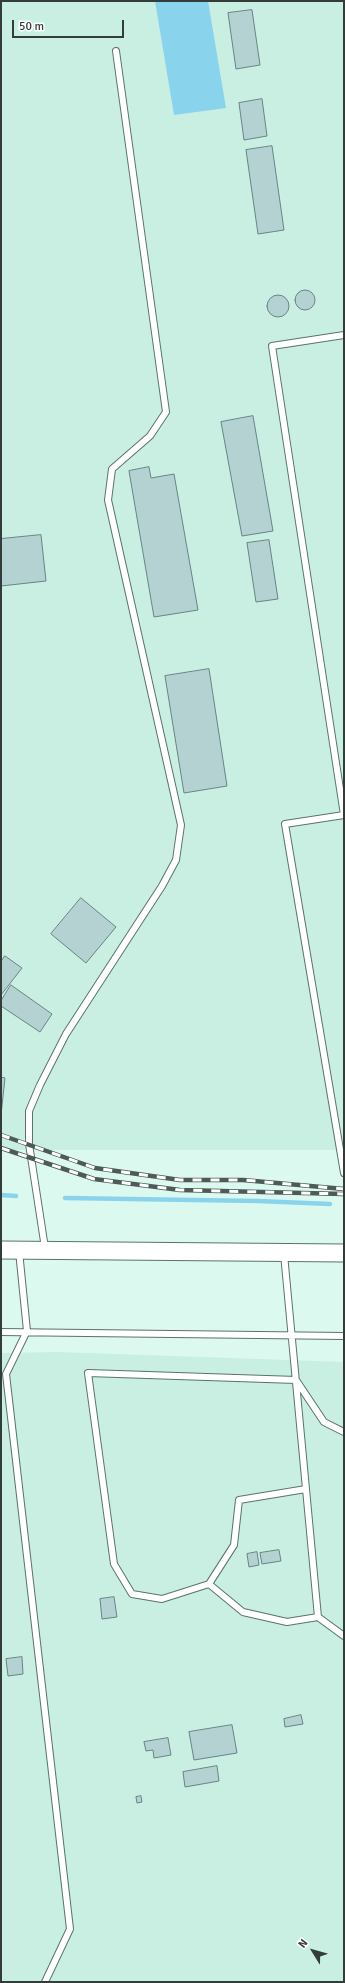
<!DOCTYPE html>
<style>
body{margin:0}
#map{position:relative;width:345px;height:1983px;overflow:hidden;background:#dcf9ef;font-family:Signika,sans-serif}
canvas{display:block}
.frame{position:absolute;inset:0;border:2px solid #323d39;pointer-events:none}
.north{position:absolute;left:293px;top:1931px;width:40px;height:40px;-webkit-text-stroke:3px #fff;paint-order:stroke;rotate:307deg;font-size:11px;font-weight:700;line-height:16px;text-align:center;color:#323d39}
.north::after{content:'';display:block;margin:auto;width:14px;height:18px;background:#323d39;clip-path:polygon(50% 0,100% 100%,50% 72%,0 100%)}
.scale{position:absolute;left:12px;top:20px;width:112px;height:18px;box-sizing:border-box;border:2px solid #323d39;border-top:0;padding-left:5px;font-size:12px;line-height:14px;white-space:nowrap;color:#323d39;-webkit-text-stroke:3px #fff;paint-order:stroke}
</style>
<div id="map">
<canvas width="345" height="1983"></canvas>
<div class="frame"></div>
<div class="north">N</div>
<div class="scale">50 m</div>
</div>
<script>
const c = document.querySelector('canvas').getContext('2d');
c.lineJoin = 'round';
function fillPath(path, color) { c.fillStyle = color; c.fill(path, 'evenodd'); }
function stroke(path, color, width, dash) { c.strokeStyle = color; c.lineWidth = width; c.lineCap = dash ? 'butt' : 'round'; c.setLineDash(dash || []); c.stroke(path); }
const built = new Path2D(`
 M1 1H344V1150H1Z
 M59 1352 344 1362V1982H1V1353Z`);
const water = new Path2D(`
 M155 1H208L226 108 174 115Z`);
const stream = new Path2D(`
 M1 1195 16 1196
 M65 1198 258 1201 330 1204`);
const building = new Path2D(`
 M252 10 260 65 236 69 228 13Z
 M262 99 267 136 244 140 239 103Z
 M272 146 284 230 258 234 246 150Z
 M295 300a10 10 0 1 1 20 0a10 10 0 1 1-20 0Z
 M267 306a11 11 0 1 1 22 0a11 11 0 1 1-22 0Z
 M253 416 273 531 242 536 221 422Z
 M149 467 151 478 174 474 198 610 154 617 129 471Z
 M41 535 46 581 1 586V539Z
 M269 540 278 599 256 602 247 543Z
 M209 669 227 786 184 793 165 676Z
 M81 898 116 927 86 963 51 934Z
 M5 956 22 968 1 995V962Z
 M11 985 52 1014 40 1032 1 1006V1001Z
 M1 1077 5 1078 1 1115Z
 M279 1550 281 1561 262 1564 260 1553Z
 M257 1552 259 1565 249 1567 247 1554Z
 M114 1597 117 1617 102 1619 100 1599Z
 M22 1657 23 1674 8 1676 6 1659Z
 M301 1715 303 1724 285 1727 284 1719Z
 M232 1725 237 1753 194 1760 189 1732Z
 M168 1738 171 1755 154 1758 153 1750 146 1751 144 1742Z
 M217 1766 219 1781 185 1787 183 1772Z
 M141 1796 142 1802 137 1803 136 1797Z`);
const lane = new Path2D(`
 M344 815 272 346 344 335
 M344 815 285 824 344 1173
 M45 1248 29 1144V1111L40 1085 66 1034 162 886 176 860 181 825 108 500 112 469 150 436 166 412 116 51
 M19 1251 27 1331 6 1374 70 1929 45 1982
 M284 1254 318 1617 344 1636
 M1 1332 344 1336
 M306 1489 239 1500 234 1545 209 1584 162 1599 132 1594 114 1564 88 1373 296 1380 324 1422 344 1432
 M209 1584 243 1612 287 1622 318 1617`);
const secondary = new Path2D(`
 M1 1250 344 1253`);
const rail = new Path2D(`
 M1 1135 95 1168 180 1180H243L344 1189
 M1 1148 94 1179 180 1190 344 1194`);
fillPath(built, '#c9efe2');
fillPath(water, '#89d4ec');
stroke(stream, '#89d4ec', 4.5);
fillPath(building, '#b4d2d2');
stroke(building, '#688585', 1);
stroke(lane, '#5a736b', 8);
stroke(secondary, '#5a736b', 19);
stroke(lane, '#fff', 6);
stroke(secondary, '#fff', 17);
stroke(rail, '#4d5b56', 4.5);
stroke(rail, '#fff', 3, [9]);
</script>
